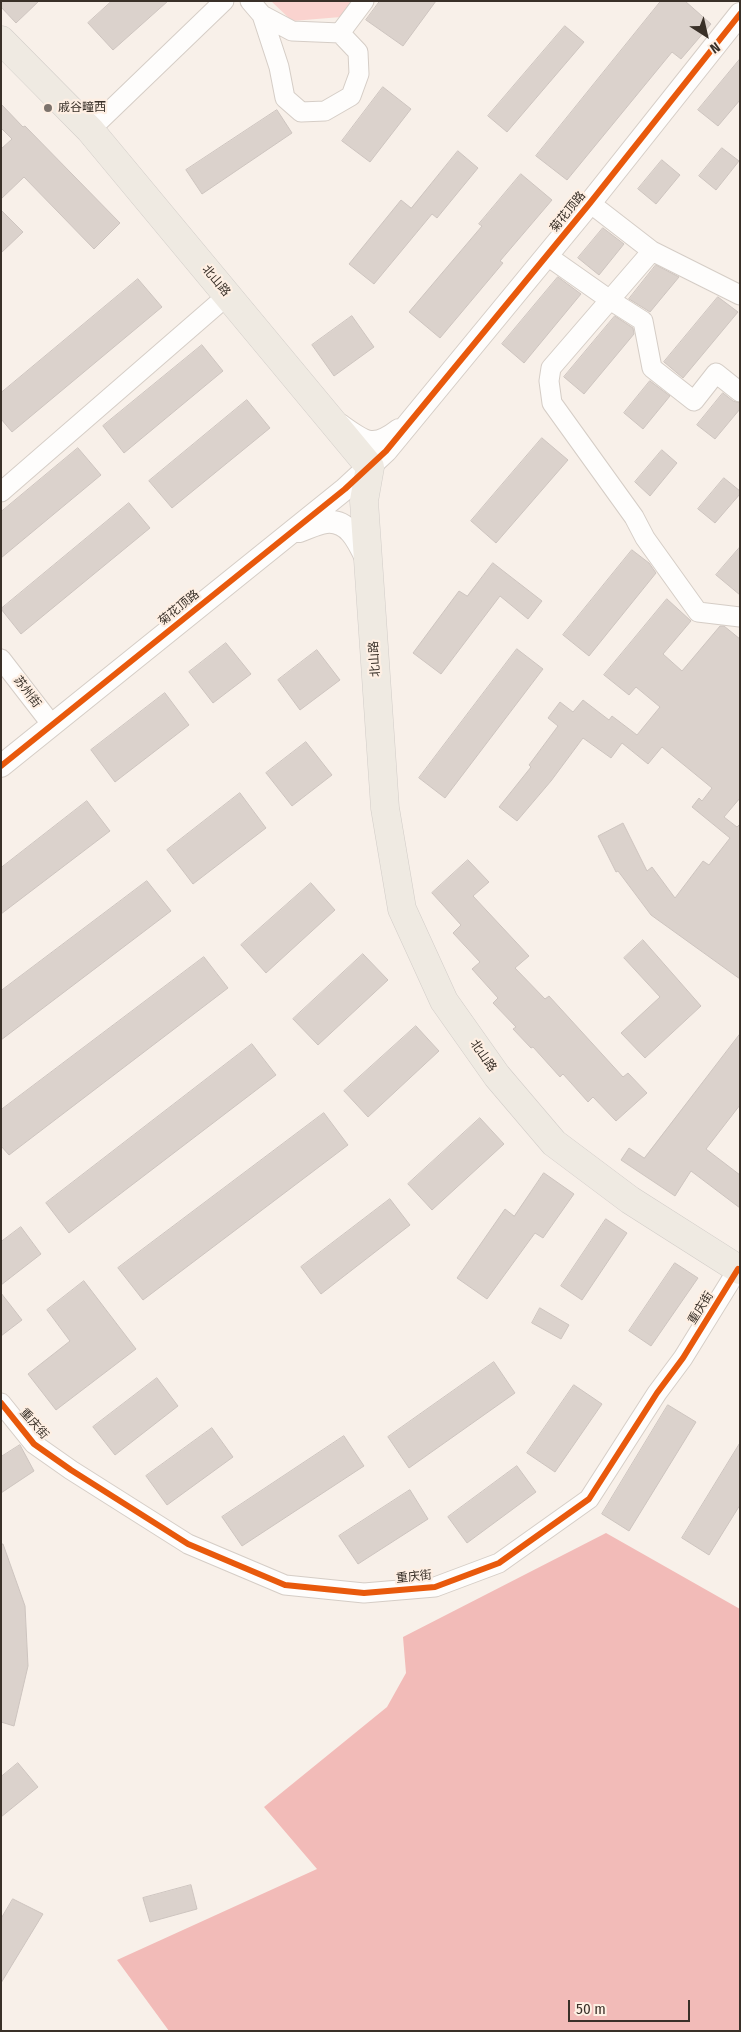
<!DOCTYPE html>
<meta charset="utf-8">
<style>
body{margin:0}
#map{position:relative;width:741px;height:2032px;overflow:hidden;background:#f8f0e9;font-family:"Fira Sans Condensed",sans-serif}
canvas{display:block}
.frame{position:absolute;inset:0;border:2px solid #393028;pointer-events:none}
.north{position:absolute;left:681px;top:10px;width:50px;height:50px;-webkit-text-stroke:4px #feefe3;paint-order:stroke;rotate:145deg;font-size:14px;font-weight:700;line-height:20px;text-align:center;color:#393028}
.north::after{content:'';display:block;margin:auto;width:18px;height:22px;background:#393028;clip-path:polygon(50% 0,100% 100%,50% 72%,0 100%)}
.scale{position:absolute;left:568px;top:2000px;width:122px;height:22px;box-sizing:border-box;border:2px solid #393028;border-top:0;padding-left:6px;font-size:15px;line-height:18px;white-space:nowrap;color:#393028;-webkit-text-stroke:4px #feefe3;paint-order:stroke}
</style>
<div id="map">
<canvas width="741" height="2032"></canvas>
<div class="frame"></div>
<div class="north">N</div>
<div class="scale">50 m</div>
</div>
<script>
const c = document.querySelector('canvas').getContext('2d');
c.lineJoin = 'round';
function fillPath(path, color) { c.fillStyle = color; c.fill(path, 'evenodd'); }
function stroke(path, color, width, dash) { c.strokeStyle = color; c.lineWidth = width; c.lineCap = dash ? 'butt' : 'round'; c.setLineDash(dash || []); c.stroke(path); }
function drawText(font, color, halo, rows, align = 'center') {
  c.font = font + ' "Fira Sans Condensed","Noto Sans SC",sans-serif'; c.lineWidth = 4.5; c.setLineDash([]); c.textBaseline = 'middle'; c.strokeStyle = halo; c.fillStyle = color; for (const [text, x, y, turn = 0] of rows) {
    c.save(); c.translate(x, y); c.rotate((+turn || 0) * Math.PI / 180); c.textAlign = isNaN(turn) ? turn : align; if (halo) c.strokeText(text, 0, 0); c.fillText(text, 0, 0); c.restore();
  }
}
const green = new Path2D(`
 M271 1H352L341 17 292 21Z`);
const forest = new Path2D(`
 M606 1533 740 1609V2031H169L117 1960 317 1869 264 1807 387 1707 406 1673 403 1637Z`);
const building = new Path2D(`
 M1 1H39L16 23 1 7Z
 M112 1H168L113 50 88 23Z
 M380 1H436L403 46 366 20Z
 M661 1H685L711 24 681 59 672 52 567 180 536 156Z
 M565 26 584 42 507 132 488 116Z
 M740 59V100L718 126 698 110Z
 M383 87 411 109 370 162 342 141Z
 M1 104 23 127 25 126 120 223 94 249 24 177 1 199V149L12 139 1 128Z
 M277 110 292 133 202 194 186 170Z
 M722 148 739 161 716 190 699 176Z
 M458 151 478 168 437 218 432 214 374 284 349 264 401 200 411 208Z
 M662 160 680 175 656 204 638 189Z
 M521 174 552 200 500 261 503 263 440 338 409 312 482 226 479 224Z
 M1 210 23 232 1 253Z
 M603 228 624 244 599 275 578 258Z
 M656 265 679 277 650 312 629 299Z
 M558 277 581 294 524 363 502 344Z
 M138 279 162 307 12 432 1 419V393Z
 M718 297 738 312 683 378 664 362Z
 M352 316 374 347 334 376 312 345Z
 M615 316 633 328 634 334 584 394 564 377Z
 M202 345 223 371 124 453 103 426Z
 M650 381 670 396 643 429 624 413Z
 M723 393 733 401 740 403V409L715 439 697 425Z
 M247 400 270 428 172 508 149 481Z
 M542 438 568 460 496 543 471 521Z
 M78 448 101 475 1 558V512Z
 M662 450 677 463 650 496 635 482Z
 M724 478 740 491V494L715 523 698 509Z
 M129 503 150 528 21 634 1 609Z
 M740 547V595L716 575Z
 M632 550 649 563 656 573 589 656 563 635Z
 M493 563 542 601 528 619 500 596 441 674 413 653 459 591 467 596Z
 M667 599 691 621 663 654 682 671 720 626H724L740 639V798L724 817 737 827 740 824V979L651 915 618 871 616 872 598 836 623 823 647 871 652 867 675 898 703 861 709 865 730 838 692 807 699 798 702 801 712 788 662 747 648 764 622 743 611 758 583 738 551 781 517 821 499 807 531 767 529 765 558 726 548 718 560 702 573 712 583 700 609 720 612 716 637 735 660 707 636 687 629 695 604 675Z
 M226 643 251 674 213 703 189 672Z
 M517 649 543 669 445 798 419 778Z
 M317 650 340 680 300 710 278 680Z
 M165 693 189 725 115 782 91 750Z
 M306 742 332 775 292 806 266 773Z
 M240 793 266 828 193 884 167 850Z
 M87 801 110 831 1 914V868Z
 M468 860 489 882 473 896 529 956 515 968 545 999 549 996 623 1077 628 1073 647 1093 616 1121 593 1097 588 1102 563 1074 560 1077 533 1047 531 1048 513 1029 516 1027 493 1003 498 998 472 969 480 962 453 933 461 925 432 893Z
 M147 881 171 911 1 1040V991Z
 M311 883 335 910 266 973 241 945Z
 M643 940 701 1006 645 1058 621 1033 660 997 624 958Z
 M363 954 388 980 318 1045 293 1019Z
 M204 957 228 988 9 1155 1 1146V1110Z
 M416 1026 439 1051 368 1117 344 1091Z
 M740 1034V1105L706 1149 740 1175V1208L691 1171 675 1196 621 1160 629 1148 644 1158Z
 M252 1044 276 1075 69 1233 46 1203Z
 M324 1113 348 1145 143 1300 118 1268Z
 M480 1118 504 1144 432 1210 408 1184Z
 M544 1173 574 1194 543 1238 535 1233 487 1299 457 1278 505 1209 514 1216Z
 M390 1199 410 1225 321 1294 301 1267Z
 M606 1219 627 1233 582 1300 561 1286Z
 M21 1227 41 1254 1 1285V1242Z
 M675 1263 698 1278 651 1346 629 1331Z
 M84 1281 136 1349 56 1410 28 1374 70 1341 47 1310Z
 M1 1293 22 1320 1 1336Z
 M540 1308 569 1325 561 1339 532 1323Z
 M494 1362 515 1393 409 1468 388 1437Z
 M157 1378 178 1406 115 1455 93 1427Z
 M574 1385 602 1404 555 1472 527 1453Z
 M668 1405 696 1422 629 1531 602 1514Z
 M212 1428 233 1457 167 1505 146 1476Z
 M344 1436 364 1466 242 1546 222 1517Z
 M740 1443V1505L709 1555 682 1538Z
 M20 1445 34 1471 1 1493V1457Z
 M517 1466 536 1492 467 1543 448 1517Z
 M410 1490 428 1519 358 1564 339 1536Z
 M1 1544H3L25 1606 28 1666 14 1726 1 1722Z
 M18 1763 38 1787 1 1817V1777Z
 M191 1885 197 1909 150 1922 143 1898Z
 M13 1899 43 1914 1 1983V1919Z`);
const minor = new Path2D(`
 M250 1 262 15 279 67 285 98 301 112 325 111 351 96 359 74 358 52 340 33 364 1
 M262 15 292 31 340 33
 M90 130 224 1
 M590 203 652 251 740 295
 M652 251 551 368 549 381 552 403 634 517 645 538 698 612 740 617
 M546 255 610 300 643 321 652 368 694 401 716 373 740 392
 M1 492 228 295
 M1 659 52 725
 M1 1403 34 1444 71 1470 188 1544 285 1585 364 1593 435 1587 499 1563 589 1499 657 1393 683 1358 738 1269`);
const tertiary = new Path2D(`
 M340 425C365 443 373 450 399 430
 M299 531C308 528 317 523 326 522 349 519 359 543 367 560
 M1 766 345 489 386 451 590 203 740 14`);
const primary = new Path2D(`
 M1 40 90 130 370 467 364 501 385 808 402 909 444 1001 497 1076 554 1143 630 1200 740 1270`);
const cycleway = new Path2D(`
 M1 766 345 489 386 451 590 203 740 14
 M1 1403 34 1444 71 1470 188 1544 285 1585 364 1593 435 1587 499 1563 589 1499 657 1393 683 1358 738 1269`);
const markers = [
 [48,108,5,"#7c736c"]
];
const poiNames = [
 ["戚谷疃西",58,108]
];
const streetNames = [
 ["菊花顶路",568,212,-51],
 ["北山路",216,281,50],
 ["菊花顶路",179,608,-39],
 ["北山路",375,659,-94],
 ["苏州街",27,692,53],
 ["北山路",483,1056,55],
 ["重庆街",701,1308,-58],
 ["重庆街",34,1424,48],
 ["重庆街",414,1577,-6]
];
fillPath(green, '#fad3cf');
fillPath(forest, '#f2bbb8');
fillPath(building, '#dbd2cc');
stroke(building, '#cdc4bf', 1);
stroke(minor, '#d5cdc6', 21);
stroke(tertiary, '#d5cdc6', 24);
stroke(primary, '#d1ccc8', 29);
stroke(minor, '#fefdfc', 19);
stroke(tertiary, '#fefdfc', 22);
stroke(primary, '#efeae2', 28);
stroke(cycleway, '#e8590c', 6);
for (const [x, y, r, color] of markers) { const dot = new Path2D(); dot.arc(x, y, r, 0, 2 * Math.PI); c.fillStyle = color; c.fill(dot); stroke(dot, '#feefe3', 2); }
drawText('12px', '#393028', '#feefe3', poiNames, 'left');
drawText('12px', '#393028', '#feefe3', streetNames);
</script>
